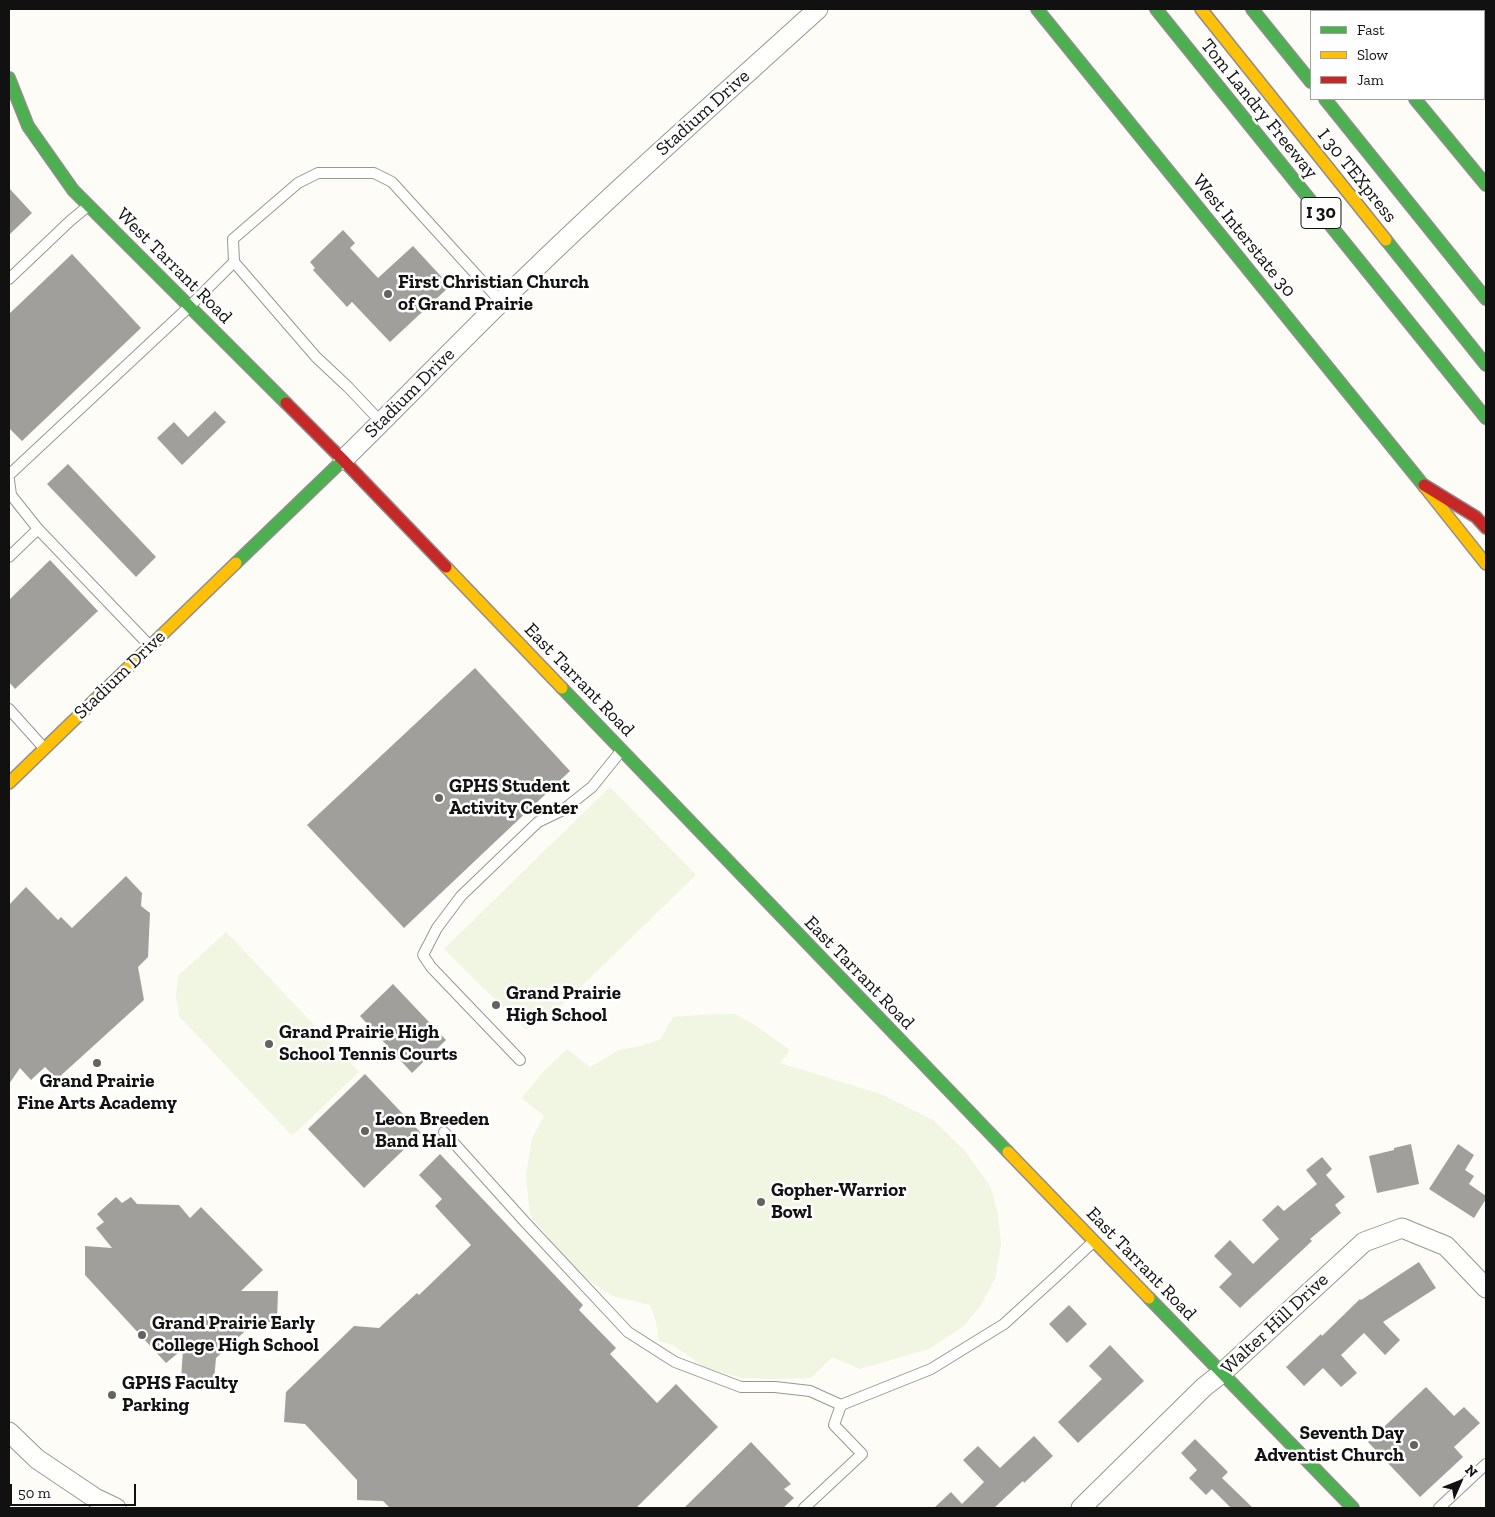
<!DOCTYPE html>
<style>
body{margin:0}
#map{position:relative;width:1495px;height:1517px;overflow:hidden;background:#fdfcf7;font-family:"Zilla Slab",serif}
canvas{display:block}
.frame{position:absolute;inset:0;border:10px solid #111;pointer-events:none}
.legend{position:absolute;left:1310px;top:10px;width:175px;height:90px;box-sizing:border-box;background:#fff;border:1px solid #a0a0a0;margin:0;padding:6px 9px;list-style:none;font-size:15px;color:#111}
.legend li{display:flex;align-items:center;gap:10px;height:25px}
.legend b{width:25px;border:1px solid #a0a0a0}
.north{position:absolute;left:1435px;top:1457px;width:50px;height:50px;-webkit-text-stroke:4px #fff;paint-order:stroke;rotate:46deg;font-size:14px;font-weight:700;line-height:20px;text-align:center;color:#111}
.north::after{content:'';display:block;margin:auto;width:18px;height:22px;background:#111;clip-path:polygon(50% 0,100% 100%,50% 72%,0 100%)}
.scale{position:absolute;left:10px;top:1484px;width:126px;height:22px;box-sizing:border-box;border:2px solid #111;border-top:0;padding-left:6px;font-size:15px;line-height:18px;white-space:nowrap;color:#111;-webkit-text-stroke:4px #fff;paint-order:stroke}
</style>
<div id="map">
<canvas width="1495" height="1517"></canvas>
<div class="frame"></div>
<ul class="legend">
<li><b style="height:6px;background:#4caf50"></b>Fast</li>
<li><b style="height:6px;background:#ffc107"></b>Slow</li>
<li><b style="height:6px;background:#c62828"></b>Jam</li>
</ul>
<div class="north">N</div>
<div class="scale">50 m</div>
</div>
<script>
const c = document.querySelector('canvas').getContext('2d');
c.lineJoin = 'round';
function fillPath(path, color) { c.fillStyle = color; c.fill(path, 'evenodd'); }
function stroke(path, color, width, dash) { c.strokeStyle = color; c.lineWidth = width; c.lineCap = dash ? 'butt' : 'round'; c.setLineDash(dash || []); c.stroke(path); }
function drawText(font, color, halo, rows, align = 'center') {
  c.font = font + ' "Zilla Slab",serif'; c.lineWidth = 5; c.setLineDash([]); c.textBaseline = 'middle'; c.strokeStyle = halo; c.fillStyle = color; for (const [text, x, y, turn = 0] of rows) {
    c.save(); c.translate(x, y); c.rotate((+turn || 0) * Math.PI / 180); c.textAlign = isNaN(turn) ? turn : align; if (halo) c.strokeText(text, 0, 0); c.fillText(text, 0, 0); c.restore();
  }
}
const pitch = new Path2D(`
 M610 787 696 875 559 1008 526 1030 444 949Z
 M226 932 359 1072 292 1136 179 1016 176 997 178 976Z
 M714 1014H735L756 1026 790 1050 780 1063 881 1094 933 1120 966 1152 991 1188 998 1215 1001 1244 995 1279 980 1306 964 1326 929 1349 860 1369 832 1357 811 1378 776 1379 741 1378 705 1368 673 1345 659 1341 656 1322 650 1305 613 1296 586 1279 566 1259 530 1215 526 1176 532 1138 544 1116 522 1098 542 1073 567 1049 590 1067 619 1050 641 1046 661 1039 673 1017Z`);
const building = new Path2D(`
 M9 188 32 213 9 235Z
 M343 230 355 243 350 248 378 278 413 246 450 286 390 342 352 302 347 307 313 270 315 268 310 262Z
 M72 254 141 328 22 441 9 428V314Z
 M215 411 226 422 182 465 157 438 174 422 188 437Z
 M68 464 156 557 136 577 47 484Z
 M50 560 98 611 15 689 9 682V600Z
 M475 668 570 771 404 928 307 825Z
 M126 876 142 893 141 906 150 913 148 957 138 967 144 1000 57 1079 45 1067 31 1080 20 1068 9 1084V905L26 887 58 920 61 917 72 928Z
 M393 984 446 1040 412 1073 360 1016Z
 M365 1074 421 1133 364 1188 308 1129Z
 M1411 1144 1419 1184 1377 1193 1369 1156 1394 1150V1148Z
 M1458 1144 1474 1155 1465 1170 1474 1176 1469 1184 1486 1196V1199L1474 1218 1429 1189Z
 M440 1154 583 1305 579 1310 616 1348 610 1354 657 1403 676 1384 718 1427 636 1508H390L383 1501 357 1500V1480L305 1424 284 1422 286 1392 354 1326 379 1328 417 1293 419 1295 471 1245 435 1206 442 1199 419 1175Z
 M1322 1157 1332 1169 1326 1175 1345 1197 1335 1205 1341 1213 1310 1239 1312 1241 1240 1308 1219 1287 1232 1274 1214 1256 1230 1240 1253 1264 1279 1239 1262 1220 1278 1205 1284 1211 1317 1184 1306 1170Z
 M116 1197 122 1203 131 1197 137 1204 179 1205 190 1218 201 1207 263 1270 241 1291H278L277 1322H255L216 1358 214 1381 181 1380 183 1349 166 1363 85 1275V1246L112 1248 96 1228 104 1222 97 1214Z
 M1419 1262 1436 1288 1383 1322 1400 1340 1385 1355 1364 1333 1341 1355 1357 1373 1341 1387 1323 1368 1304 1386 1286 1367 1321 1334 1322 1336 1360 1299 1361 1300Z
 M1069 1305 1087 1324 1067 1343 1049 1324Z
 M1110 1345 1144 1381 1078 1443 1058 1422 1102 1379 1089 1366Z
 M1426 1387 1454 1416 1464 1407 1480 1423 1454 1447 1463 1457 1420 1497 1368 1442Z
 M1034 1436 1053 1456 1024 1483 1023 1481 994 1508H934L951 1492 962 1504 984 1482 963 1460 978 1446 1000 1468Z
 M1195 1439 1228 1472 1222 1478 1253 1508H1231L1212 1489 1206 1495 1189 1478 1197 1470 1181 1453Z
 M751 1442 791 1484 784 1489 794 1498 783 1508H684Z`);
const lane = new Path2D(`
 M1474 9 1477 11
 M1484 19 1486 22
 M9 279 70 221 88 206
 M382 423 348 387 316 357 234 262 233 239 298 183 318 173H374L392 182 501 302
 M9 475 190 306 234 262
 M9 480 11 495 38 529 149 645
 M9 557 38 529
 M9 709 44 748
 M520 1060 431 967 423 955 437 928 461 896 538 822 563 810 592 787 621 751
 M444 1132 525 1222 628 1332 675 1362 741 1387H775L810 1391 841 1405 931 1369 1004 1324 1061 1272 1093 1242
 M804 1508 862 1454 834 1425 841 1405
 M1439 1508 1486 1464`);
const street = new Path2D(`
 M343 460C396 408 448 354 501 302 603 201 711 106 818 9
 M9 1432 37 1459 95 1498 116 1508
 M1081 1508 1204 1387 1222 1373 1364 1242 1402 1228 1446 1246 1486 1288`);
const fast = new Path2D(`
 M1037 9 1424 486
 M1156 9 1486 418
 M1252 9 1311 82
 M1340 9 1342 11
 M9 78 28 126 73 190 286 403
 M1325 99 1486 299
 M1415 99 1486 185
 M1386 240 1486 365
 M236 563 343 460
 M562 688 1008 1152
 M1149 1298 1353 1508`);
const slow = new Path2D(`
 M1201 9 1386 240
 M1424 486 1486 564
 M446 567 562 688
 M9 783 236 563
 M1008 1152 1149 1298`);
const jam = new Path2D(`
 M286 403 343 460 446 567
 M1424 485 1476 517 1486 528`);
const markers = [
 [388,294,5,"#646362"],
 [439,798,5,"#646362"],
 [496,1005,5,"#646362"],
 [269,1044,5,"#646362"],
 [97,1063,5,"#646362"],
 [365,1131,5,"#646362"],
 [761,1202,5,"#646362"],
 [142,1335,5,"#646362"],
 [112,1395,5,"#646362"],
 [1414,1445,5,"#646362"]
];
const shields = [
 [1321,213,40]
];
const shieldNames = [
 ["I 30",1321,213]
];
const streetNames = [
 ["Tom Landry Freeway",1259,109,51],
 ["Stadium Drive",703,113,-42],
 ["I 30 TEXpress",1357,176,51],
 ["West Interstate 30",1244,236,51],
 ["West Tarrant Road",174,266,45],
 ["Stadium Drive",410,393,-45],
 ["Stadium Drive",120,675,-44],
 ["East Tarrant Road",579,680,46],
 ["East Tarrant Road",859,973,46],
 ["East Tarrant Road",1141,1264,46],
 ["Walter Hill Drive",1275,1324,-43]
];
const poiNames = [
 ["First Christian Church",398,283],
 ["of Grand Prairie",398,305],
 ["GPHS Student",449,787],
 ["Activity Center",449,809],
 ["Grand Prairie",506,994],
 ["High School",506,1016],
 ["Grand Prairie High",279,1033],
 ["School Tennis Courts",279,1055],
 ["Grand Prairie",97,1082,"center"],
 ["Fine Arts Academy",97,1104,"center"],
 ["Leon Breeden",375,1120],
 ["Band Hall",375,1142],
 ["Gopher-Warrior",771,1191],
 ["Bowl",771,1213],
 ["Grand Prairie Early",152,1324],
 ["College High School",152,1346],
 ["GPHS Faculty",122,1384],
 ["Parking",122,1406],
 ["Seventh Day",1404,1434,"right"],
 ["Adventist Church",1404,1456,"right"]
];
fillPath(pitch, '#f0f6e1');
fillPath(building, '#a19f9c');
stroke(lane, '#979795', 12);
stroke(street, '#979795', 21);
stroke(fast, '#8e8d8b', 14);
stroke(slow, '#8e8d8b', 14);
stroke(jam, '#8e8d8b', 14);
stroke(lane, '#fffffe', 10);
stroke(street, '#fffffe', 19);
stroke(fast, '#4caf50', 11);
stroke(slow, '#ffc107', 11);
stroke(jam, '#c62828', 11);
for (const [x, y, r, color] of markers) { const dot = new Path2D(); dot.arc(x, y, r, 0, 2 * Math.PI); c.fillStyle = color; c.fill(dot); stroke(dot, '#fff', 2); }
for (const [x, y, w] of shields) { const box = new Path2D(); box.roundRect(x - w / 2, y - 15.5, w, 31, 4); c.fillStyle = '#fff'; c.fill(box); stroke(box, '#111', 1); }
drawText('bold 18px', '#111', null, shieldNames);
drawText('19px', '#111', '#fff', streetNames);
drawText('bold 19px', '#111', '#fff', poiNames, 'left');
</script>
